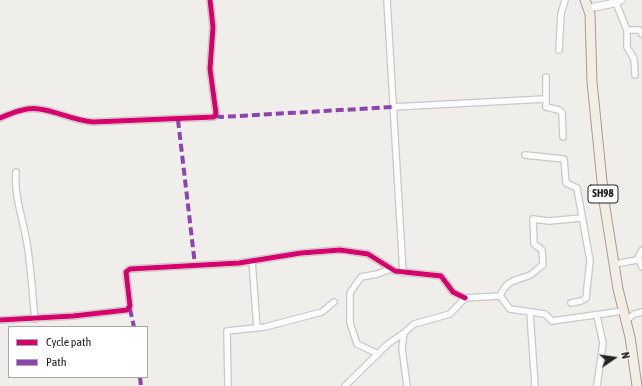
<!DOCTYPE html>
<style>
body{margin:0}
#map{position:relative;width:642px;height:386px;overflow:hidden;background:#f0eeeb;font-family:"Asap Condensed",sans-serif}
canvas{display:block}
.legend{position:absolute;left:8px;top:326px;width:140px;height:52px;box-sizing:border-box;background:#fff;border:1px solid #a7a7a7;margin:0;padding:5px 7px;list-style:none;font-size:12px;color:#222}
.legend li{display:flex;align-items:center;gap:8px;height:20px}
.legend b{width:20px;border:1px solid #a7a7a7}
.north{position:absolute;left:594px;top:338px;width:40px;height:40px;-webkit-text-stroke:3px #fff;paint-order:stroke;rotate:77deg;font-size:11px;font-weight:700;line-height:16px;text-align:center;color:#222}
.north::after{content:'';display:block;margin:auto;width:14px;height:18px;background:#222;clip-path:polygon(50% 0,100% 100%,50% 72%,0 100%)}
</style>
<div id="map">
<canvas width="642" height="386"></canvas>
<ul class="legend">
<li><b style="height:5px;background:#d6006c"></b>Cycle path</li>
<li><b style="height:5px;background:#8e44ad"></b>Path</li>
</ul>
<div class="north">N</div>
</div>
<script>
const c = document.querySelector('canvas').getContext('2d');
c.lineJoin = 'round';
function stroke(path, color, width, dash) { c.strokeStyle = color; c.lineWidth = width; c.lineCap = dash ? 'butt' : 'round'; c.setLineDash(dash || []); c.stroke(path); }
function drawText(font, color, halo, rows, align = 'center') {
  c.font = font + ' "Asap Condensed",sans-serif'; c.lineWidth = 3; c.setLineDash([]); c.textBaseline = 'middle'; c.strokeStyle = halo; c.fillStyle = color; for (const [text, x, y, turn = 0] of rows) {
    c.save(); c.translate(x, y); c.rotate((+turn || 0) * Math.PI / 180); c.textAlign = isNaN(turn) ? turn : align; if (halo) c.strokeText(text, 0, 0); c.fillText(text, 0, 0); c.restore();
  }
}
const minor = new Path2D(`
 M387 0 403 273
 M616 3 627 30V47L634 59 635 75
 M627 30H639L642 34
 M559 50 561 14 565 0
 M546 77V107L559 110 562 113 563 137
 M393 107 545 99
 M0 118C12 113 26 107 39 109 57 111 74 121 93 122L214 117 216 113 210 69 213 27 210 0
 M525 155 564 159 566 183 577 188 590 261 586 298 581 301 571 303
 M16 172C14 195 22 216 26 238 31 264 32 292 35 319
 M638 258 642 267
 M252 261 257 328
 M615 264 637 260 642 250
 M500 296C507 279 516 281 530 275 535 273 537 268 543 265L542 250 534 244 533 219 549 221 581 218
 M530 313 535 386
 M597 316 603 343 597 386
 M0 320 73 316 127 310 130 306 126 272 130 269 239 263 301 253 340 250 368 254 395 271 441 276 453 292 465 298
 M626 321 634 314 642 312
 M378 354 357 344 350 323V293L361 277 377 274 391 269
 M228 386 227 331 265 327 322 312 334 302
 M345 386 389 343 404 333
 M407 386 402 348 404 333 414 324 450 314 465 298 500 296 510 309 545 314 552 321 623 311`);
const tertiary = new Path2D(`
 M589 8 610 4 621 0`);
const primary = new Path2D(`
 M585 0 590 14 592 82 604 201 618 289 630 337 637 386`);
const quiet = new Path2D(`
 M216 116 221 117 393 107
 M178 120 195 265
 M130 309 134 327
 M140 377 141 386`);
const cycleway = new Path2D(`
 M0 118C12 113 26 107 39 109 57 111 74 121 93 122L214 117 216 113 210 69 213 27 210 0
 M0 320 73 316 127 310 130 306 126 272 130 269 239 263 301 253 340 250 368 254 395 271 441 276 453 292 465 298`);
const shields = [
 [603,194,30]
];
const shieldNames = [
 ["SH98",603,194]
];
stroke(minor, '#c9c8c7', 8);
stroke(tertiary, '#c9c8c7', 9);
stroke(primary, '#a79c86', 11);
stroke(minor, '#fdfcfc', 5.5);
stroke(tertiary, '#fdfcfc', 7);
stroke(primary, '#f3ede7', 9);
stroke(quiet, '#8e44ad', 4, [8, 4]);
stroke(cycleway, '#d6006c', 5);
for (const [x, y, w] of shields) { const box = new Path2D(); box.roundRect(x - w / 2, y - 9, w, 18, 3); c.fillStyle = '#fff'; c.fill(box); stroke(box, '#222', 1); }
drawText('bold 11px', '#222', null, shieldNames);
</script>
